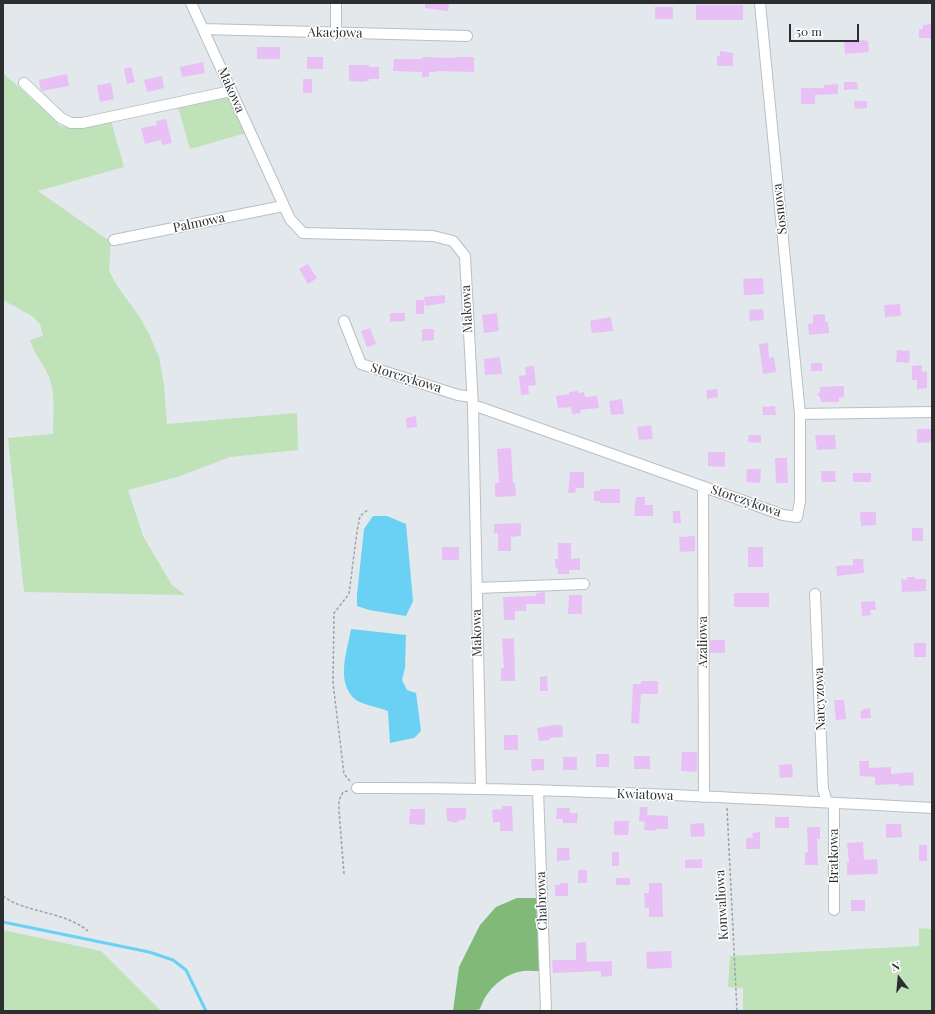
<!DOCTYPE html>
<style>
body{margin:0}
#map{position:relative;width:935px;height:1014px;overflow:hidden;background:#e2e8ec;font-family:"Playfair Display",serif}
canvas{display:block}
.frame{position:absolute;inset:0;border:4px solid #2c2e30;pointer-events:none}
.north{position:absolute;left:879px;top:958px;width:40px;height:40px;-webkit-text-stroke:3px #fff;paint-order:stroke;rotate:344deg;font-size:11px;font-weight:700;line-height:16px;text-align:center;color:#2c2e30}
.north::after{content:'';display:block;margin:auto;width:14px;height:18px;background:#2c2e30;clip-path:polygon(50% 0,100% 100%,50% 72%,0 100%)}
.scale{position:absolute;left:789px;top:24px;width:70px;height:18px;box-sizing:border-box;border:2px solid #2c2e30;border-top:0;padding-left:5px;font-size:12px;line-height:14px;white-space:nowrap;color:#2c2e30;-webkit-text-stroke:3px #fff;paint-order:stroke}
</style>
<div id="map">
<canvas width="935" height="1014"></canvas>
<div class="frame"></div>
<div class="north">N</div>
<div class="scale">50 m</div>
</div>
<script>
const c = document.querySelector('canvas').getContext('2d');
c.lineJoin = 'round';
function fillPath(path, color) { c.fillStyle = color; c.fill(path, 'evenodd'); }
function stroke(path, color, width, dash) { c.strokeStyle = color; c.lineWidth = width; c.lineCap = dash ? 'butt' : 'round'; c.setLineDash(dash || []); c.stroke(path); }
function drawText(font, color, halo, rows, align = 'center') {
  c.font = font + ' "Playfair Display",serif'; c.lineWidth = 3; c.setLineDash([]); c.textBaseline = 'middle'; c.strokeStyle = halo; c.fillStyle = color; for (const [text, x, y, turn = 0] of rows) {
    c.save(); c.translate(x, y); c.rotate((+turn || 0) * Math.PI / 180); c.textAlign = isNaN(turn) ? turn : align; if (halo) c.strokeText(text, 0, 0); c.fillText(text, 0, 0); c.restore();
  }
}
const green = new Path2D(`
 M3 73 52 117 60 126 75 129 111 121 124 167 38 191 111 242 109 271 118 287 139 316 150 336 159 357 164 385 167 424 297 413 298 450 230 457 177 477 128 490 143 536 172 585 185 595 24 592 8 438 53 434C53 415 56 395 49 377 44 364 34 354 30 340L43 336 40 324 32 316 3 300Z
 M229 96 246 133 190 149 178 107Z
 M919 928 932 929V1011H743V988L728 987 730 956 919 946Z
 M3 930 101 951 161 1011H3Z`);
const forest = new Path2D(`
 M517 898H537L540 971C533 971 525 970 518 972 500 977 486 991 480 1009L473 1011H453L459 967 480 925 496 907Z`);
const water = new Path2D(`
 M373 516H387L406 524 413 601 406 616 369 610 357 606V595L364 529Z
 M351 629 406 635 405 668 402 680 407 690 416 693 421 731 414 738 390 743 388 711C381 708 361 704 356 700 335 683 347 652 351 629Z`);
const stream = new Path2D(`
 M3 922 149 952 173 960 186 970 206 1011`);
const building = new Path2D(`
 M425 3H449L448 11 425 8Z
 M696 5H743V20H696Z
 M655 7H673V19H655Z
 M932 24V38H919V29H923V25Z
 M863 40 868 41 869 52 845 54 844 41Z
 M257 47H280V59H257Z
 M720 51 733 53V66H717V56H720Z
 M307 57H323V69H307Z
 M422 57 455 58V57H474V72L437 71V72H429V77H422V72L393 71 394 59H422Z
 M203 62 205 73 182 77 180 67Z
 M349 65H369V67H379V79H369V81H363V82L349 81Z
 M131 67 135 82 127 84 124 69Z
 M67 74 69 86 42 91 41 90 39 80Z
 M162 76 164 88 147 92 144 80Z
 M303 79H312V93H303Z
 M844 82H857L858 89 844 90Z
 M111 83 114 99 100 102 97 85Z
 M838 84V94L815 95V104H801V88H824V85Z
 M854 101H867V108L855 109Z
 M166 119 172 143 162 145 161 140 145 144 141 128 157 125 156 121Z
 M308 264 317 278 308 284 299 269Z
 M763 278 764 294 744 295 743 279Z
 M445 295V303L425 306 424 297Z
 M416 300H424V314H416Z
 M900 304 901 316 885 317 884 305Z
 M763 309 764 320 750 321 749 310Z
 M390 313H405V321L390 322Z
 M497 313 499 331 484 333 482 315Z
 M825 314V322H828L829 333 809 335 808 324 813 323V315Z
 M611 317 613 331 592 333 590 321Z
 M370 328 376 344 367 347 361 331Z
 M422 329H434V340L422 341Z
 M768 343 769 358 774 357 776 372 763 374 759 344Z
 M897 350 910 351 909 363 896 362Z
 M500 357 502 374 485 375 484 359Z
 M811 363H822V371H811Z
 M922 365V372L927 371V388L917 389V380H912V366Z
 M534 366 536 385 528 386 529 394 521 395 519 376 526 375 525 367Z
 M844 386V397L839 398V402H821L820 397 817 394 820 392V387Z
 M717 389 718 397 707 399 706 390Z
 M578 391V393L584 392 585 397 597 396 599 408 580 410 581 413 572 414 571 407 558 408 556 396 569 394V392Z
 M622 399 624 414 611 415 609 401Z
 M775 406 776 415H763L762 407Z
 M416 416 417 427 407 428 406 418Z
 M651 425 653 439 639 440 637 427Z
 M917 429H932V442L917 443Z
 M749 435H761V443L748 442Z
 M815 435H835L836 449 817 450Z
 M511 448 513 483H515L516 496 496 497 495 496V483H499L497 449Z
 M708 452H725V467L708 466Z
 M775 458H787L788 483H776Z
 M747 469H761L760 483 746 482Z
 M821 471H835L836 482H822Z
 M570 472H584V488H576L575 493H568Z
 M853 473H871V482H853Z
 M600 489H620V503H600V501H594V491H600Z
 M636 497H645V505H653V516H634Z
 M673 511H680L681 523H673Z
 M860 512H876V525L861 526Z
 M521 523V536L511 537V551H498V533H494V524Z
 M912 528H923V541H912Z
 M695 536V551L680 552 679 537Z
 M558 543H571V559L580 558V570H569V574H558V568L556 569 555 559H558Z
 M442 547H459V560H442Z
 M748 547H763V567H748Z
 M853 559H863L864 573 837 576 836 566 853 565Z
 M907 577H915V579H926V591L902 592 901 579 907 580Z
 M545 592V604H526V611H515V620H504L503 597 536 596V593Z
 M734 593H769V607H734Z
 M569 595H582V614H568Z
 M875 601 876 610H870L871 615 862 616 861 602Z
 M514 638 515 681H501V668H504L502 639Z
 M710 640H725V653H710Z
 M914 643H926V657H914Z
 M547 676 548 691H540V677Z
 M641 681H658V694H641L639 724 631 723 633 684H641Z
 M834 700H844L846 719 836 720Z
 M870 708 871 718 861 719 860 711H863V709Z
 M555 725H562L563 737 549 738 550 740 539 741 537 728Z
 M504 735H518V750H504Z
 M682 752H697V772L681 771Z
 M596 754H609V767H596Z
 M634 756H650V769H634Z
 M563 757H577V770H563Z
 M531 759H544V770L532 771Z
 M859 761H869V768L891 767V774L913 772 914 785 899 786V784L875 785V777L860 776Z
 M792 764 793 777 780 778 779 765Z
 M502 806H512L513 831H500V822H493L492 810 502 809Z
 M640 807H648L647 815 668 816V829H656V831L644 830 645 822 639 821Z
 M446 808H466V819L458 821 456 823 447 821Z
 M557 808H570V813H578L577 823H563V819H556Z
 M410 809H425V825L409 824Z
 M775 817H789V828H775Z
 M614 821H629L628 835H614Z
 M704 823 705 836 691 837 690 824Z
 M886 824H901L902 837 886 838Z
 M807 827H820V839H817L818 865H805V853L808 852Z
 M760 832V849H746V838H753L752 833Z
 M863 842 864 860 877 859 878 874 847 875V862H849L847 843Z
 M919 845H927V861H919Z
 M557 848H569L570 860 557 861Z
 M612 852H619V866H612Z
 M702 859V868H685V860Z
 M578 870H587V883H578Z
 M616 878H630V885H616Z
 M560 883H568V896H555V885H560Z
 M649 883H662L663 917H649V908H645L644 893H649Z
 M851 900H865V911H851Z
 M586 942 587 962 612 961V976L601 977V971L553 973 552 960H576V943Z
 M671 951 672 968 647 969 646 952Z`);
const path = new Path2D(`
 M350 781 344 774 333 683 334 613 349 594 357 531 360 516 369 509
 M727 808 737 1011
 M344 874 339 811V800L343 792 348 791
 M3 896C7 899 12 902 17 904 40 913 69 915 88 931`);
const minor = new Path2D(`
 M191 3 290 219 303 233 433 236 453 241 465 256 473 407 481 789
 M203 29 467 36
 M336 33V3
 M24 83 61 118 71 123H82L231 91
 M114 240 283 206
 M344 321 361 364 458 395 472 397
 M473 407H479L783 515 797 517 800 501V414L760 3
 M800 414 932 412
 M703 487 704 797
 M477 588 584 584
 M815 594 823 789 827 802
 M357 788C549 787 741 798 932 808
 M538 790 546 1011
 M834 803V910`);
const streetNames = [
 ["Akacjowa",335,33,1],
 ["Makowa",231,90,66],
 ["Sosnowa",780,209,-96],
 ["Palmowa",199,223,-12],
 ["Makowa",467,309,-93],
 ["Storczykowa",406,378,17],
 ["Storczykowa",746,501,19],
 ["Makowa",477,633,-91],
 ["Azaliowa",703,642,-90],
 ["Narcyzowa",820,699,-92],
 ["Kwiatowa",645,795,2],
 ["Bratkowa",834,856,-90],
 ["Chabrowa",542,901,-92],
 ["Konwaliowa",722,905,-93]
];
fillPath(green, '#bfe2b9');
fillPath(forest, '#81b979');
fillPath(water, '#6ad1f5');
stroke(stream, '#6ad1f5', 3);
fillPath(building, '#e9c0f6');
stroke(minor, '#b9bfc3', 12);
stroke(path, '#9ea3a6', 1.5, [3, 2]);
stroke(minor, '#fff', 10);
drawText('13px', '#2c2e30', '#fff', streetNames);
</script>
